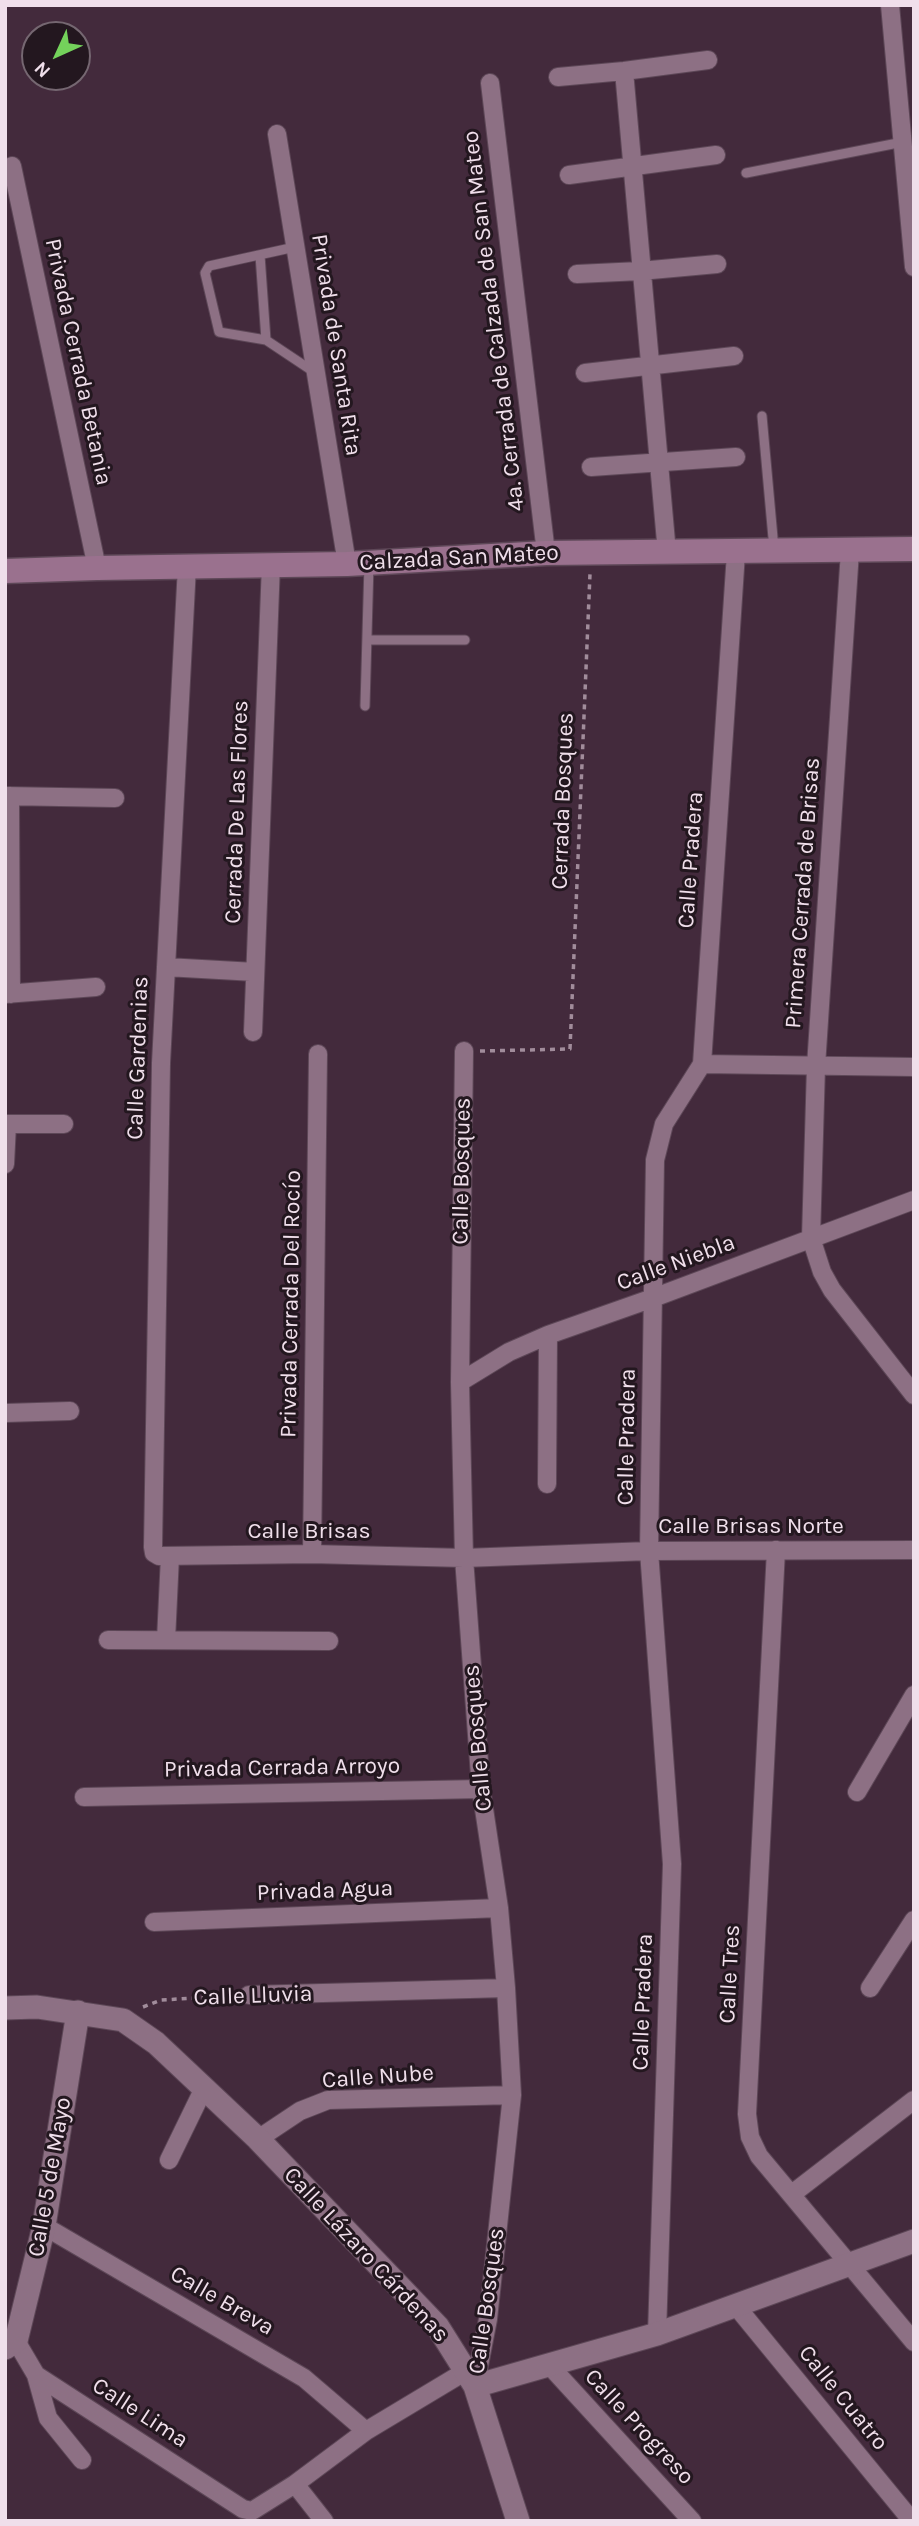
<!DOCTYPE html>
<meta charset="utf-8">
<style>
body{margin:0}
#map{position:relative;width:919px;height:2526px;overflow:hidden;background:#432a3c;font-family:Karla,sans-serif}
canvas{display:block}
.frame{position:absolute;inset:0;border:7px solid #f0dfeb;pointer-events:none}
.north{position:absolute;left:21px;top:21px;width:70px;height:70px;box-sizing:border-box;background:#23171f;border:2px solid #756771;border-radius:50%;rotate:225deg;font-size:19px;font-weight:700;line-height:28px;text-align:center;color:#f0dfeb}
.north::after{content:'';display:block;margin:auto;width:24px;height:32px;background:#74d25b;clip-path:polygon(50% 0,100% 100%,50% 72%,0 100%)}
</style>
<div id="map">
<canvas width="919" height="2526"></canvas>
<div class="frame"></div>
<div class="north">N</div>
</div>
<script>
const c = document.querySelector('canvas').getContext('2d');
c.lineJoin = 'round';
function stroke(path, color, width, dash) { c.strokeStyle = color; c.lineWidth = width; c.lineCap = dash ? 'butt' : 'round'; c.setLineDash(dash || []); c.stroke(path); }
function drawText(font, color, halo, rows, align = 'center') {
  c.font = font + ' Karla,sans-serif'; c.lineWidth = 6; c.setLineDash([]); c.textBaseline = 'middle'; c.strokeStyle = halo; c.fillStyle = color; for (const [text, x, y, turn = 0] of rows) {
    c.save(); c.translate(x, y); c.rotate((+turn || 0) * Math.PI / 180); c.textAlign = isNaN(turn) ? turn : align; if (halo) c.strokeText(text, 0, 0); c.fillText(text, 0, 0); c.restore();
  }
}
const path = new Path2D(`
 M480 1051 570 1049 590 574
 M143 2007 161 2000 231 1996`);
const service = new Path2D(`
 M746 173 903 142
 M295 247 209 266 205 273 219 332 266 340 314 372
 M260 255 266 340
 M762 416 774 549
 M367 640H465
 M365 706 369 564`);
const minor = new Path2D(`
 M890 5 914 267
 M624 71 667 553
 M558 77 624 71 708 60
 M490 83 546 553
 M277 134 347 564
 M12 166 97 568
 M569 175 716 155
 M577 274 640 271 717 264
 M585 373 734 356
 M591 467 736 457
 M850 551 816 1066 811 1238 822 1272 832 1290 914 1395
 M187 566 161 1063 153 1547 154 1553 159 1556 312 1554 464 1558 649 1551 914 1550
 M5 796 115 798
 M10 796 11 994
 M166 967 255 972
 M5 994 96 987
 M253 1032 271 564
 M464 1051 460 1382 464 1558 481 1789 499 1908 506 1988 512 2095 488 2319 475 2386
 M702 1064 914 1067
 M5 1124H64
 M5 1164 7 1124
 M460 1382 509 1352 548 1335 653 1298 914 1200
 M5 1413 70 1411
 M547 1484 548 1335
 M776 1550 747 2114 750 2137 759 2156 914 2342
 M312 1554 318 1054
 M108 1640 329 1641
 M166 1640 170 1556
 M857 1792 914 1695
 M84 1797 481 1789
 M154 1922 499 1908
 M870 1988 914 1920
 M249 1995 506 1988
 M258 2139 300 2111 328 2100 512 2095
 M169 2160 204 2088
 M792 2194 914 2100
 M44 2226 304 2378 366 2431
 M736 2306 912 2521
 M657 2334 672 1864 649 1551 655 1160 664 1124 702 1064 736 553
 M16 2341 36 2375 243 2509 252 2511 295 2484 366 2431 466 2371
 M550 2366 692 2521
 M36 2375 48 2418 82 2460
 M295 2484 324 2521`);
const tertiary = new Path2D(`
 M5 2008 37 2007 123 2020 156 2043 258 2139 438 2327 475 2386 518 2521
 M5 2348 16 2341 44 2226 78 2012
 M475 2386 657 2334 914 2241`);
const secondary = new Path2D(`
 M5 571 97 568 347 564 546 553 914 549`);
const streetNames = [
 ["4a. Cerrada de Calzada de San Mateo",494,321,-97],
 ["Privada de Santa Rita",336,345,81],
 ["Privada Cerrada Betania",78,362,78],
 ["Calzada San Mateo",459,558,-3],
 ["Cerrada Bosques",563,801,-88],
 ["Cerrada De Las Flores",237,812,-88],
 ["Calle Pradera",691,860,-86],
 ["Primera Cerrada de Brisas",803,893,-86],
 ["Calle Gardenias",138,1058,-88],
 ["Calle Bosques",462,1171,-89],
 ["Calle Niebla",676,1263,-20],
 ["Privada Cerrada Del Rocío",291,1304,-89],
 ["Calle Pradera",627,1437,-89],
 ["Calle Brisas Norte",751,1526],
 ["Calle Brisas",309,1531],
 ["Calle Bosques",478,1738,-95],
 ["Privada Cerrada Arroyo",282,1768,-1],
 ["Privada Agua",325,1891,-2],
 ["Calle Tres",730,1974,-87],
 ["Calle Lluvia",253,1996,-2],
 ["Calle Pradera",643,2002,-88],
 ["Calle Nube",378,2077,-4],
 ["Calle 5 de Mayo",50,2177,-80],
 ["Calle Lázaro Cárdenas",366,2255,47],
 ["Calle Breva",222,2301,30],
 ["Calle Bosques",487,2301,-82],
 ["Calle Cuatro",843,2398,51],
 ["Calle Lima",140,2413,33],
 ["Calle Progreso",639,2427,47]
];
stroke(service, '#5d4757', 11);
stroke(minor, '#5d4757', 20);
stroke(tertiary, '#5d4757', 25);
stroke(secondary, '#5d4757', 27);
stroke(path, '#a18c9b', 3.5, [5, 5]);
stroke(service, '#8d7084', 9);
stroke(minor, '#8d7084', 18);
stroke(tertiary, '#8d7084', 23);
stroke(secondary, '#9a718e', 24);
drawText('23px', '#f0dfeb', '#23171f', streetNames);
</script>
